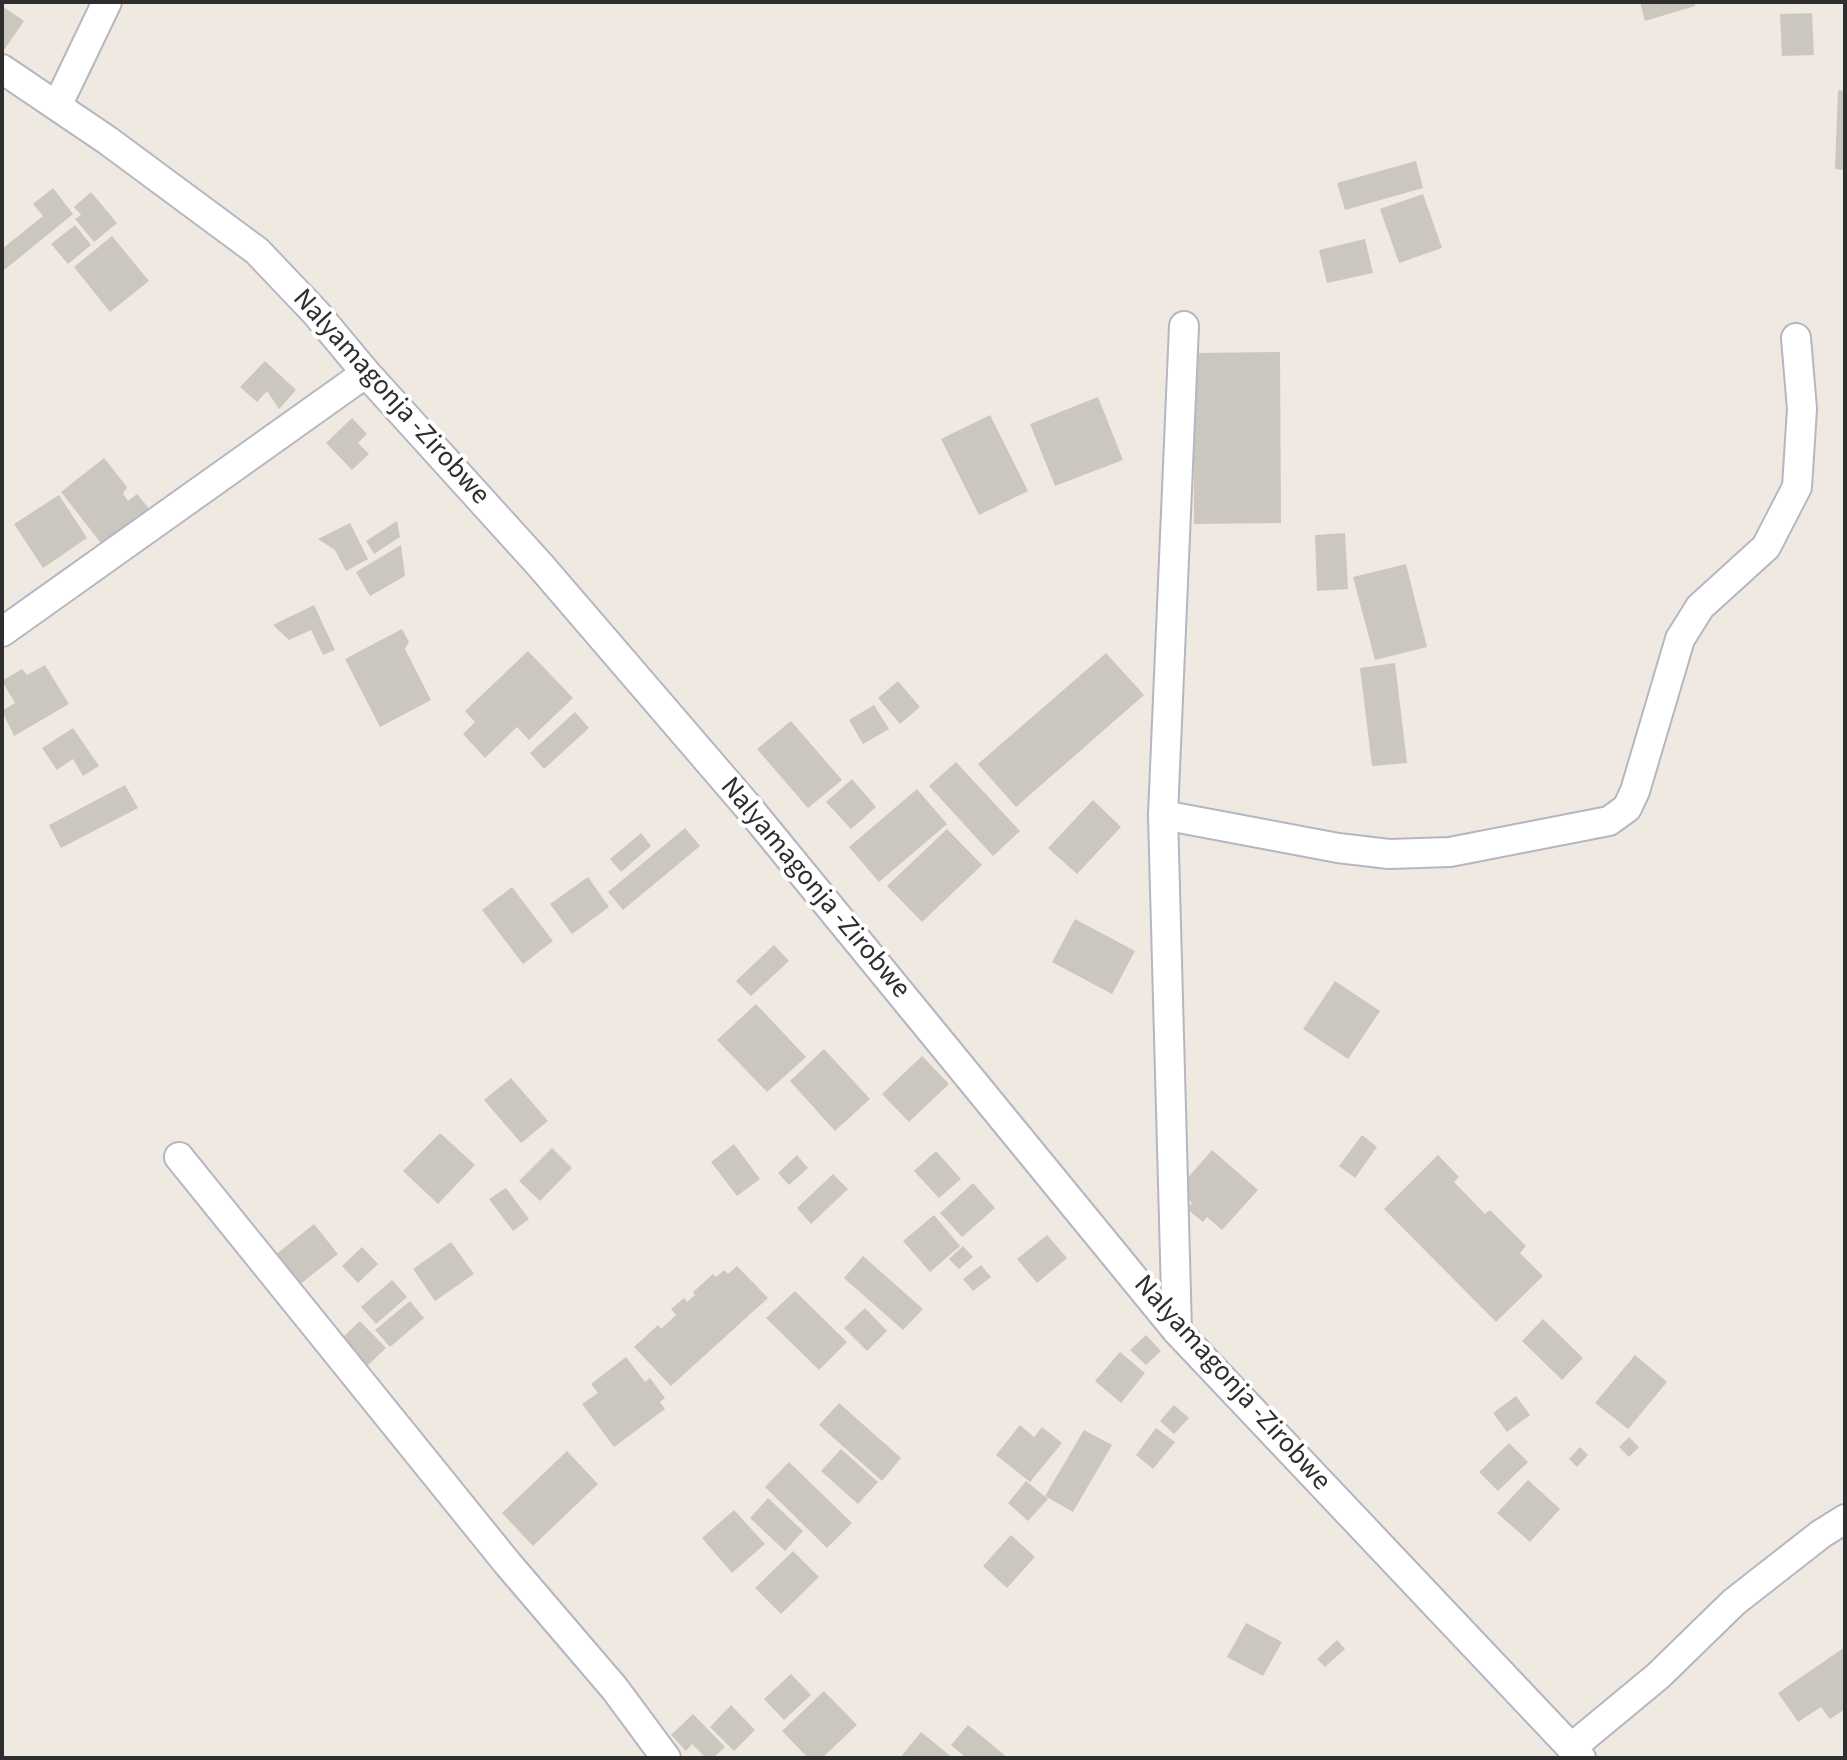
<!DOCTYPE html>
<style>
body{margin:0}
#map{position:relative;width:1847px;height:1760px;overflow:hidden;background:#efe9e1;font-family:"Source Sans 3",sans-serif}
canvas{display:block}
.frame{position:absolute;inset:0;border:4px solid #2e2e2e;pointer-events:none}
</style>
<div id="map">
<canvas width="1847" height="1760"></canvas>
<div class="frame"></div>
</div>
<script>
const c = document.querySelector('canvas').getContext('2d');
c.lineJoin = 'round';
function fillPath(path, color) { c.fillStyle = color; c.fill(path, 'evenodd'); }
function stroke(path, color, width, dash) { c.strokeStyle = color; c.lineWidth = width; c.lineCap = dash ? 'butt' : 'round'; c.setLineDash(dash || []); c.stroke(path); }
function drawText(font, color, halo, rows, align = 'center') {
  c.font = font + ' "Source Sans 3",sans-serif'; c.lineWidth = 8; c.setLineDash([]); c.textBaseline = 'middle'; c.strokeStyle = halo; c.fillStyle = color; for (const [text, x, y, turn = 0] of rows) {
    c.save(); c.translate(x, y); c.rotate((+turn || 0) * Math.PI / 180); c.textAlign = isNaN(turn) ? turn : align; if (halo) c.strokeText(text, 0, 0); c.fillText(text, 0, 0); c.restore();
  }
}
const building = new Path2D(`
 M1640 2H1694L1695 6 1645 21Z
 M2 6 24 21 2 53Z
 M1812 13 1814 55 1782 56 1780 14Z
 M1838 90 1845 91V170L1835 169Z
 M1416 161 1423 188 1345 210 1337 183Z
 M53 188 73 214 3 271 2 249 43 216 33 204Z
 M91 192 117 223 94 242 75 219 81 215 74 207Z
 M1423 194 1442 248 1399 263 1380 209Z
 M75 225 91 245 68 264 51 244Z
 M112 236 149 281 110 312 74 267Z
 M1365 239 1373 273 1327 283 1319 250Z
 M1280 352 1281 523 1194 524 1193 353Z
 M265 361 296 390 279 409 267 391 257 402 240 387Z
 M1098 397 1123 460 1055 486 1030 424Z
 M990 415 1028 491 979 515 941 439Z
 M352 418 367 434 358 443 369 454 352 470 326 443Z
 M104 458 127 487 123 494 128 501 137 494 151 511 104 547 61 492Z
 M59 495 87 538 43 568 14 524Z
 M397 521 400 537 374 554 366 541Z
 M350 523 368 559 346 571 335 550 318 539Z
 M1345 533 1348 589 1317 591 1315 535Z
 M401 545 405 576 370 596 356 572Z
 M1406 564 1427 647 1375 660 1353 577Z
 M314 605 335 650 323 655 311 630 289 640 273 625Z
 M402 629 409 642 405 649 431 700 380 727 345 659Z
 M528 651 573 698 529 740 517 727 485 758 463 734 475 722 465 711Z
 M1106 653 1144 695 1016 807 978 764Z
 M1395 663 1407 763 1372 766 1360 668Z
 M45 665 69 704 14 736 2 711 15 703 2 681 22 669 27 675Z
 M898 681 920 707 900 724 878 698Z
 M874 705 889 729 863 744 849 720Z
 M575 712 589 728 544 769 530 753Z
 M791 721 842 780 808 808 757 749Z
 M73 728 99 766 83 776 73 759 57 770 42 748Z
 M956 762 1020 831 993 856 929 786Z
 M852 779 876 807 851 829 826 802Z
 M125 785 138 808 61 848 49 825Z
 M917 789 947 824 879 882 849 847Z
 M1093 800 1121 827 1077 874 1048 848Z
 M685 828 700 846 623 910 608 892Z
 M947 829 982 865 922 922 887 886Z
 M641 833 651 846 621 872 610 859Z
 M588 877 609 907 572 934 550 904Z
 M512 887 553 941 523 964 482 910Z
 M1075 919 1135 951 1112 994 1052 962Z
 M774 945 789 961 751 996 736 981Z
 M1335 981 1380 1011 1348 1059 1303 1029Z
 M756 1004 806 1057 767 1092 717 1040Z
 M824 1049 870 1099 835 1131 790 1081Z
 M922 1056 949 1084 909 1122 882 1094Z
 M511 1078 548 1121 521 1143 484 1100Z
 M440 1133 475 1165 438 1204 403 1171Z
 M1362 1135 1377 1147 1355 1178 1339 1166Z
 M734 1144 760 1179 737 1196 711 1162Z
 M552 1148 572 1168 540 1201 519 1181Z
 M1212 1150 1258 1190 1222 1230 1207 1217 1203 1222 1187 1209 1192 1203 1178 1189Z
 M936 1151 961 1179 939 1198 914 1171Z
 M797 1155 808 1168 789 1185 778 1173Z
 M1438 1155 1459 1177 1454 1182 1485 1214 1490 1210 1526 1246 1520 1253 1543 1276 1496 1322 1384 1209Z
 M833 1174 848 1189 811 1224 797 1208Z
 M973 1183 995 1208 962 1237 940 1213Z
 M506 1188 529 1219 513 1231 489 1199Z
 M934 1215 960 1246 930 1272 903 1241Z
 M314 1224 338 1254 293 1290 269 1260Z
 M1047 1235 1067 1258 1037 1283 1017 1259Z
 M451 1242 474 1274 435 1301 413 1269Z
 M963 1246 973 1257 959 1269 949 1259Z
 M362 1247 378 1264 358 1283 342 1266Z
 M863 1256 923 1309 903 1330 844 1278Z
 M981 1265 991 1277 973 1291 963 1279Z
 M737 1266 768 1298 671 1386 634 1347 658 1325 661 1329 676 1315 671 1309 684 1298 687 1302 695 1295 693 1292 713 1274 716 1277 724 1270 728 1274Z
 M392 1280 407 1297 376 1324 361 1307Z
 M795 1291 847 1342 819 1370 766 1318Z
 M410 1301 424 1318 390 1347 375 1330Z
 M865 1308 887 1331 867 1351 844 1328Z
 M1543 1319 1583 1358 1562 1380 1522 1341Z
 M360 1321 386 1348 363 1370 337 1343Z
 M1146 1335 1161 1351 1146 1365 1130 1350Z
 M1120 1352 1145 1373 1121 1403 1095 1381Z
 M1635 1355 1667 1382 1628 1429 1595 1403Z
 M626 1357 645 1382 650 1378 665 1398 660 1402 665 1409 614 1447 582 1404 598 1393 591 1384Z
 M1516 1396 1530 1415 1507 1432 1493 1413Z
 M839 1403 901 1458 882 1481 819 1425Z
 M1174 1405 1189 1418 1174 1434 1160 1421Z
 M1020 1425 1034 1437 1042 1427 1062 1443 1030 1482 996 1455Z
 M1156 1428 1175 1442 1153 1469 1136 1455Z
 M1084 1430 1112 1445 1073 1512 1045 1496Z
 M1629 1437 1639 1447 1629 1457 1619 1447Z
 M1509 1443 1528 1462 1498 1491 1479 1472Z
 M1580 1447 1588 1455 1577 1467 1569 1459Z
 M841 1449 878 1482 858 1504 821 1471Z
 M567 1451 598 1484 533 1546 502 1513Z
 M789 1462 852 1523 827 1548 765 1487Z
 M1528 1480 1560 1509 1530 1542 1497 1513Z
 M1026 1481 1048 1499 1028 1521 1008 1503Z
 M768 1498 803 1531 785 1551 750 1518Z
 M734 1510 765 1544 732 1573 702 1538Z
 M1011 1535 1035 1557 1007 1588 983 1566Z
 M793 1551 819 1577 781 1614 755 1588Z
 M1246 1623 1282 1642 1263 1676 1227 1657Z
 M1337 1640 1345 1649 1325 1667 1317 1659Z
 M1845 1647V1709L1830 1719 1821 1707 1798 1722 1778 1693Z
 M791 1674 811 1695 784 1720 764 1699Z
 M824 1691 857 1725 822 1758H808L782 1731Z
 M731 1705 755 1730 734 1751 710 1727Z
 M693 1714 725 1747 713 1758H706L692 1744 686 1751 671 1735Z
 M968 1725 1008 1758H966L951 1745Z
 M921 1732 953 1758H900Z`);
const minor = new Path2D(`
 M2 69 107 140 257 251 316 313 366 373 540 565 748 807 1177 1331 1581 1758
 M57 106 107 2
 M2 632 366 373
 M1163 815 1338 848 1389 854 1450 852 1609 821 1627 808 1635 791 1680 639 1700 607 1766 547 1797 487 1802 409 1796 338
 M179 1157 508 1564 615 1689 666 1758
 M1177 1331 1163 815 1184 326
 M1571 1748 1658 1676 1734 1602 1821 1534 1845 1519`);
const streetNames = [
 ["Nalyamagonja -Zirobwe",390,398,48],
 ["Nalyamagonja -Zirobwe",814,889,50],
 ["Nalyamagonja -Zirobwe",1231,1384,48]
];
fillPath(building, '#cbc7bf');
stroke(minor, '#b4b7c1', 32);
stroke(minor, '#fff', 28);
drawText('28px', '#2e2e2e', '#fff', streetNames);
</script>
